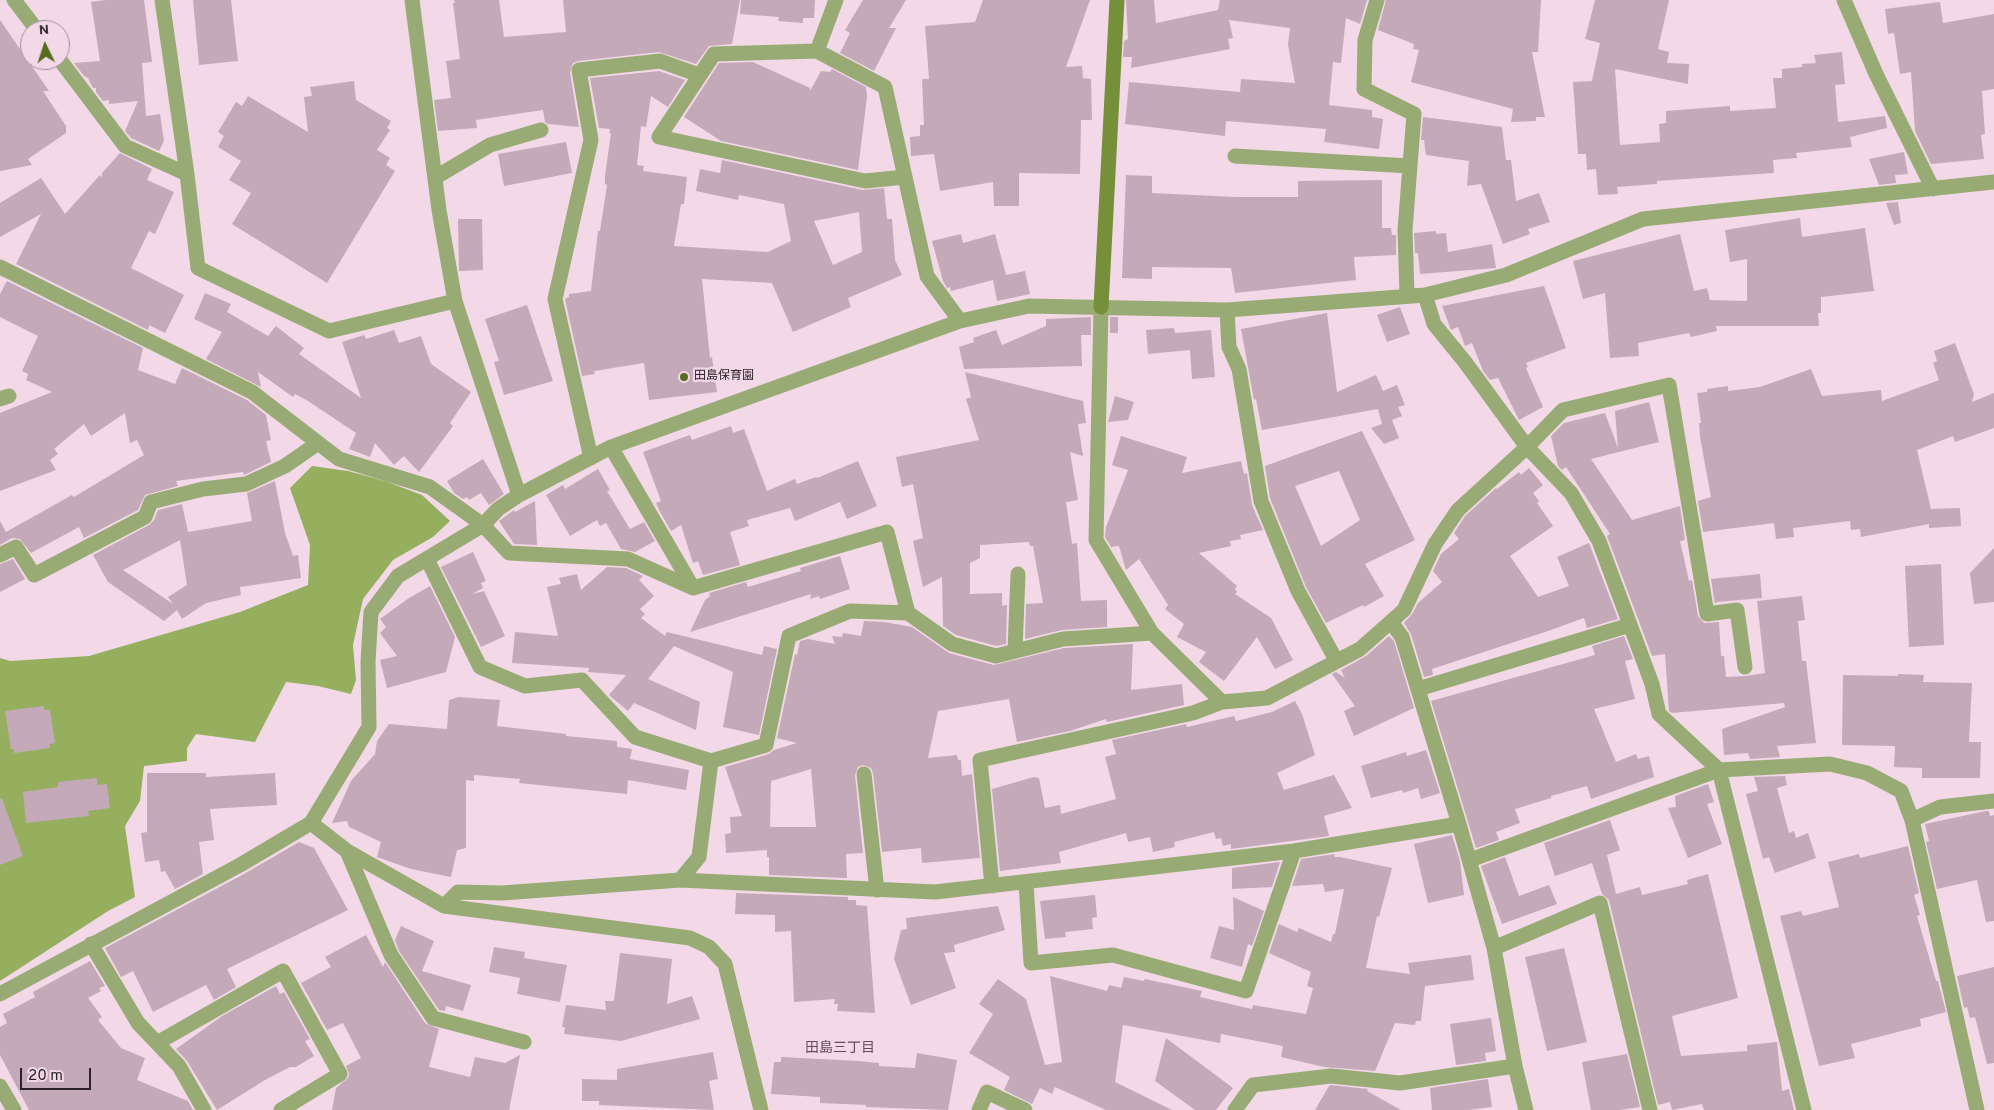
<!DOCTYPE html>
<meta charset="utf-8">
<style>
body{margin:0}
#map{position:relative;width:1994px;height:1110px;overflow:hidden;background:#f3d8e7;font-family:Overpass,sans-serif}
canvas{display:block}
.north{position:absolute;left:20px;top:20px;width:50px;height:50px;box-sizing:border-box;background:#f3d8e7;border:1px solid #a38f9a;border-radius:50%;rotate:356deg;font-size:14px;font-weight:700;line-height:20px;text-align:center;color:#2b2127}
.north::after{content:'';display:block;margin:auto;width:18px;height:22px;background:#566c1c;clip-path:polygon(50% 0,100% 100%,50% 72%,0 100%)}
.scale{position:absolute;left:20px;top:1068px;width:71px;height:22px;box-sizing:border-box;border:2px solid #2b2127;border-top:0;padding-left:6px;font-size:15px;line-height:18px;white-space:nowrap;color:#2b2127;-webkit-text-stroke:4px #f3d8e7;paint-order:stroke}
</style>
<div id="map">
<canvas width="1994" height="1110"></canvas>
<div class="north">N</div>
<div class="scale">20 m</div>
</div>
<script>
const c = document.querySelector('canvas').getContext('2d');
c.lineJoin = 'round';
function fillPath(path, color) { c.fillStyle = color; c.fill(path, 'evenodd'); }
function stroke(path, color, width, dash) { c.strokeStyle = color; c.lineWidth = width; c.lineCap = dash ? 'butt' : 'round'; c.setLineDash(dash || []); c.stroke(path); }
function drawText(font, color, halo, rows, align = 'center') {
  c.font = font + ' Overpass,"Noto Sans JP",sans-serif'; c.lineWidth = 4.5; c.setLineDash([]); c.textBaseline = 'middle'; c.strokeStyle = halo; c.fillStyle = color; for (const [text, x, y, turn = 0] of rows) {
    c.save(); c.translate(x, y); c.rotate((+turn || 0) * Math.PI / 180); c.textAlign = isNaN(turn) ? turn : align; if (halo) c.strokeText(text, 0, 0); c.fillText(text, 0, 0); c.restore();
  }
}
const forest = new Path2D(`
 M312 466 348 471 385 481 422 495 450 521 433 537 393 560 363 599 353 645 356 680 351 694 318 686 286 682 255 742 196 734 187 748V761L144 766 140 801 125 826 135 897 108 911 0 981V658L10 661 89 656 240 612 308 585 310 545 290 488Z`);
const building = new Path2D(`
 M106 0H144L152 62 142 63 146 116 160 114 164 141 159 151 131 138 125 131 138 101 109 104V100L103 101 96 92V88H93L88 78 84 76 74 63 100 61 91 2Z
 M193 0H231L238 61 199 65Z
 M454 0H499L504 37 566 32 563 0H740L732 44 709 46 696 64 659 52 578 61 573 63 570 72 579 127 548 124 545 122 543 110 476 120 477 128 438 131 434 100 451 98 446 61 460 59 453 3H455Z
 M741 0H815L814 18H803V23L778 21 779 17 740 14Z
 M863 0H906L889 28H896L874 71 840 53 850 33 845 30Z
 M983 0H1090L1066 67 1082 66 1083 78 1091 79 1092 120H1081L1080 174 1019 173V206H994L993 182 940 191 934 154 911 156 910 137 920 136V125H924L922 79H929L925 26 975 22Z
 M1126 0H1154L1156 23 1218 10 1220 0H1367L1360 24 1346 18 1341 63 1333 62 1329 105 1372 110V117L1383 119 1379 149 1324 142 1326 129 1226 121 1225 136 1125 124 1129 82 1240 92 1241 79 1295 83 1288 45 1290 28 1229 20 1233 38 1228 39 1230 49 1131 68 1132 57H1123L1124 41 1128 39Z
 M1386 0H1541L1538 52H1532L1545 117H1536V121L1511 122 1513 109 1411 82 1419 50 1413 49 1414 44 1378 30Z
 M1595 0H1669L1658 49 1669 52 1667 63 1689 64 1688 84 1615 69 1620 145 1660 142 1659 124 1666 123V111L1730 106V111L1776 108 1773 78H1782V69L1802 67V64L1816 63 1814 55 1842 52 1845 84 1835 85 1838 122 1885 116 1887 128 1850 137 1852 147 1796 153 1797 158 1773 160 1774 173 1657 181V184L1617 187 1618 194 1598 195 1596 169 1587 170 1586 154H1578L1573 82 1592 81 1600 43 1585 39Z
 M1940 2 1943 23 1994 14V89L1982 91 1985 134 1981 135 1984 159 1931 164 1915 131 1911 72 1900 74 1894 33 1888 34 1885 9Z
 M0 20 49 91H43L66 126V133L28 159 32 165 0 171Z
 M753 62 810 88V91L821 71 830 72 832 69 866 87 867 97 858 170 721 141 684 117 719 63Z
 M659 71 685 80 668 107 651 96 646 127 641 126 637 165 644 166 643 171 687 177 684 204H681L674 246 768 252 791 241 784 204 739 195 738 200 696 191 700 169 720 173 722 160 863 190 884 188 887 219H892L895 260 902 275 848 298 851 307 793 332 772 283 702 279 710 358 712 357 717 392 649 400 644 363 594 371 595 374 582 376 565 299 569 297V294L591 291 598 231H600L607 185 605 184V176L611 133H609L610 129 599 128 590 78ZM859 212 862 252 833 265 814 221Z
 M354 81 356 100 391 121 387 128 390 130 377 150 390 158 386 165 395 171 327 283 232 224 251 193 229 180 241 161 218 147 224 136 218 132 236 102 242 106 248 96 308 132 304 97 312 96 310 87Z
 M1423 117 1502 127 1506 160H1511L1516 201 1539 193 1550 222 1528 229 1530 234 1503 244 1481 184 1467 186 1469 161 1426 155 1424 140H1421Z
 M566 142 572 173 504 186 498 154Z
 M1904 152 1908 174 1895 175 1896 183 1879 185 1869 159Z
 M120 153 152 169 147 180 174 192 155 234 149 231 131 268 184 295 165 333 149 325 148 330 16 264 41 214 0 237V203L41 178 65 214 100 175 102 178V173Z
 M1126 175 1152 176V193L1235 197H1298V181L1382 180V228H1391L1392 235H1396V255L1354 257 1356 280 1235 293 1231 268 1152 267V279L1122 278Z
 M1898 202 1901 223 1894 225 1886 203Z
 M1800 218 1802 237 1865 228 1874 291 1821 297V313H1818L1819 326H1716L1717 331 1691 337 1689 333 1638 343 1639 356 1610 358 1605 293 1583 299 1573 261 1680 234 1694 291 1707 288 1710 300 1747 301V259L1730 262 1725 230Z
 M458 219H482L483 270 459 271Z
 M1436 231V234L1446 233 1448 252 1492 244 1496 268 1420 274 1418 253H1415L1414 233Z
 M961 234 963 243 995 234 1006 275 1025 271 1030 294 997 301 993 280 951 291 950 287 947 288 943 281 932 241Z
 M7 281 143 348 138 370 175 384 182 368 247 400 266 415 271 440 266 441 271 462 244 475 243 472 176 481 178 486 145 495 138 510 84 538 79 527 31 553 20 539 12 538 0 545V521L6 532 72 495 74 497 144 455 137 440 130 443 125 413 91 436 84 424 54 449 58 454 50 460 56 470 0 491V413L52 392 26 380 28 374 22 371 38 336 0 317V294Z
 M1544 286 1566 348 1526 363 1528 367 1526 368 1543 407 1519 420 1498 378 1490 380 1483 371 1472 343 1465 346 1458 327 1451 330 1442 306Z
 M205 293 231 304 227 312 268 336 276 326 304 348 299 354 361 398 342 342 364 335 366 339 394 330 399 343 421 336 431 364 471 392 450 423 453 426 419 472 404 456 394 465 375 443 370 457 349 449 356 433 308 401 295 394 293 397 258 372 261 387 206 359 222 332 194 319Z
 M527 305 553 381 504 395 494 362 499 361 485 319Z
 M1400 307 1410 334 1387 342 1377 315Z
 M1327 313 1337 392 1376 375 1383 391 1397 385 1405 405 1398 407 1402 416 1387 422 1392 420 1399 438 1384 444 1371 428 1382 424 1378 409 1262 430 1256 399 1254 400 1241 329Z
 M1091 317V335H1081L1082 366 964 369 959 347 974 342 973 338 996 330 1002 345 1046 326V319Z
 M1110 317H1118V333H1110Z
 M1174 328 1175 333 1211 330 1215 377 1192 379 1190 350 1148 354 1146 330Z
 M1955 343 1974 394 1972 402 1994 393V428L1955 442 1953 436 1917 450 1931 509 1960 508 1961 526 1929 528V524L1861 537 1860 529 1851 530 1850 521 1793 528 1794 537 1776 539 1774 523 1703 532 1698 501 1711 497 1700 437 1699 423H1701L1697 393 1707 392V389L1728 386V391L1760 387 1811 369 1822 396 1881 390 1882 401 1939 380 1933 363 1937 361 1934 351Z
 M965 372 1083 401 1086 423 1078 424 1083 456 1070 452 1078 500 1066 502 1072 544 1077 543 1081 601 1107 600V627L1062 630 1025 639 1026 604 1043 603 1033 546H1030L1029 542 980 545V558L970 563V594L1002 593V606L1007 605 1006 644 996 646 956 635 943 626 942 577 923 587 913 541 923 538 913 484 902 487 896 457 979 440 966 399 971 397Z
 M1115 396 1134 402 1128 420 1108 422Z
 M1649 402 1659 442 1591 459 1632 520 1680 506 1685 540 1680 541 1689 581 1692 580 1698 616 1704 623 1719 622 1721 656H1724L1726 677 1746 676 1765 673 1757 601 1802 596 1805 620 1798 621 1802 661H1806L1816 743 1777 746 1780 757 1750 759 1748 753 1724 755 1722 729 1785 707 1784 703 1672 713 1669 711 1665 654 1652 656 1607 536 1610 534 1566 467 1562 470 1558 466 1551 436 1564 423 1605 413 1618 448 1615 411Z
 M731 426 733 433 744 429 767 491 795 479 797 484 816 477 817 478 858 461 877 506 847 519 840 502 795 521 790 508 747 520 749 526 730 532 740 565 703 575 698 561 693 563 681 525 671 531 660 512 656 503 661 501 643 452 690 435 692 440Z
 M1362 431 1415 540 1365 564 1384 596 1364 607 1363 605 1326 623 1306 587 1270 498 1265 466ZM1339 471 1360 520 1321 546 1295 486Z
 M1121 436 1187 457 1182 473 1241 461 1244 474 1247 473 1252 505 1263 530 1240 535 1241 539 1230 541 1231 546 1199 553 1237 586 1235 589 1237 592 1235 594 1271 618 1293 660 1275 669 1257 637 1224 681 1199 662 1206 652 1177 637 1184 624 1165 609 1168 605 1139 559 1126 570 1119 546 1111 547 1105 537 1106 527 1128 470 1112 465Z
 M483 459 504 494 489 505 481 493 469 500 467 497 463 499 454 493 447 481Z
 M1529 468 1543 485 1533 493 1539 501 1537 503 1553 526 1510 556 1538 597 1569 586 1557 557 1589 543 1618 619 1587 628 1584 618 1548 631 1432 669 1433 675 1424 677 1411 634 1404 623 1412 614 1418 603 1442 582 1433 571 1441 554 1459 539 1454 533 1465 516 1496 488 1497 489 1519 472 1521 475Z
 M598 469 610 490 607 491 630 529 644 522 655 541 635 552 621 549 606 523 600 526 597 520 570 536 546 495 563 485 565 489Z
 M275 481 285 533 293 556 298 555 301 578 240 587 241 595 206 603 182 619 177 610 164 621 108 582 93 555 149 525 154 520 158 510 182 504 188 532 252 521 247 493ZM180 540 187 585 168 597 173 604 123 570Z
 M535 501 537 545 514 544 499 521 514 510 515 512Z
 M1994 548V602L1974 604 1970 573Z
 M473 552 486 581 481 583 483 588 472 594 484 591 505 636 481 647 441 567Z
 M840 556 850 589 820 599 819 596 810 599 811 594 690 632 705 600 710 596 709 593 746 582 748 587 801 571 800 568Z
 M13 559 25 579 0 592V564Z
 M1941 564 1944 645 1909 647 1905 566Z
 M607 567 626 568 643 576 639 580 654 596 640 609 645 614 641 618 665 636 667 632 762 655 764 646 777 649 759 735 723 727 733 672 674 646 648 679 700 702 696 730 634 703 628 711 609 695 626 675 588 672 589 668 512 663 515 632 558 636 547 587 561 584 559 578 577 574 581 590Z
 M1760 574 1762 598 1717 602 1715 604 1711 579Z
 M430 586 455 637 446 672 387 688 380 660 397 656 380 633 386 627 380 619 409 598Z
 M864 621 884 622 912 627 949 653 994 665 1064 648 1133 644 1131 690 1182 684 1184 705 1107 722 1106 719 1070 731 1017 742 1009 699 938 711 928 758 957 755 958 760H961L962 776 972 774 980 858 922 863 921 848 882 852 873 773 871 768 863 765 858 767 855 775 863 853 846 854 847 878 769 875V857H767V850L726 853 725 834 731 833 730 817 742 816 725 767 769 754 774 750 797 743 777 738 795 654 797 655 800 641 808 639 835 644 832 636 842 637 843 633 861 636ZM811 769 816 827H770L771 781Z
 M1389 636 1394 641 1414 708 1354 736 1344 711 1355 706 1332 674 1336 672 1345 678 1341 670 1366 656Z
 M1624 636 1633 659 1625 661 1635 699 1594 709 1616 762 1636 754 1638 759 1649 756 1654 777 1591 799 1587 786 1551 796V798L1515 809 1520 823 1496 832 1499 840 1476 848 1431 701 1595 655 1592 646Z
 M1898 674 1924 675 1923 682 1972 683 1969 742H1981L1980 778H1922V768L1894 767 1895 746 1842 745 1843 675 1898 676Z
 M458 697 500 700 497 726 566 734V736L617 741V747L632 749 630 759 689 770 686 790 628 780 627 794 519 783 520 779 474 775V781L466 780V848L457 850 451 877 411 869 377 857 381 842 349 827 347 821 332 823 351 781 375 754 377 741 389 724 447 729 449 700Z
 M1295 701 1302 714 1315 755 1277 773 1284 790 1334 775 1352 808 1324 816 1329 836 1231 849V844L1223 846 1221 838 1216 839 1214 832 1174 842 1175 847 1153 852 1150 837 1128 842 1126 833 1059 852 1061 863 1000 871 992 789 1034 777 1039 778 1045 808 1060 805 1061 814 1116 799 1105 757 1116 754 1112 740 1186 724 1187 727 1234 716 1236 721 1272 712Z
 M44 706V710H50L55 743 50 744V748L14 753V749H11L5 711Z
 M1426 750 1440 793 1421 799 1418 788 1403 793 1402 790 1371 798 1361 766 1406 752 1407 756Z
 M147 773H206V777L275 773 277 805 210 809 214 840 199 842 203 874 175 889 165 871 161 872 159 860 145 862 141 833 147 832Z
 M1785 776 1787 785 1777 788 1789 833 1794 831 1796 838 1808 833 1816 858 1775 873 1769 857 1763 859 1746 794 1758 791 1754 777Z
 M97 778V785L107 784 110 808 88 811 89 816 26 823 23 792 58 787V782Z
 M1708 784 1714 802 1707 804 1722 844 1688 858 1668 808 1676 807 1675 796Z
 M0 799H2L23 856 0 865Z
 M1986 811H1989L1990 816 1994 815V921L1986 922 1977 880 1937 889 1926 842 1929 841 1925 824Z
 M1610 820 1620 850 1607 855 1616 894 1640 887 1642 895 1688 884 1687 880 1708 874 1738 998 1672 1016 1681 1056 1747 1051V1045L1777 1042 1782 1091 1789 1089 1794 1110H1704L1702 1104 1672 1110 1670 1102 1658 1105 1609 900 1602 894 1592 863 1555 876 1544 843Z
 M1452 835 1460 861 1464 895 1428 903 1414 844Z
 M299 842 314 848 348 910 227 969 236 987 214 1000 206 985 153 1012 133 971 121 977 105 948 244 874Z
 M1908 846 1919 893 1914 895 1920 915 1917 916 1936 981H1938L1946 1012 1920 1019 1921 1026 1851 1044 1855 1058 1819 1066 1780 916 1801 911 1803 916 1839 907 1828 862 1859 854 1860 858Z
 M1334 854 1335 857H1340L1392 868 1379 917 1377 916 1366 968 1410 974 1408 963 1471 955 1474 980 1425 986 1421 1021H1416L1415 1025 1395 1023 1375 1071 1324 1067 1281 1057 1283 1046 1221 1034 1220 1043 1123 1025 1115 1082 1172 1110H1106L1055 1087 1052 1094 1040 1088 1032 1104 1004 1090 1010 1077 969 1053 993 1014 979 1004 998 979 1026 999 1045 1065 1062 1062 1050 976 1107 991 1109 985 1121 988 1124 977 1144 981 1145 979 1202 991 1200 997 1252 1009 1253 1005 1306 1014 1313 988 1307 986 1311 972 1269 953 1279 924 1297 932 1299 928 1331 942 1333 934H1335L1344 889 1325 892 1323 884 1292 886 1301 859Z
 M1505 857 1519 896 1549 885 1557 904 1502 924 1481 866Z
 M1280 862 1272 887 1232 889V868Z
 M736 893 848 897V900H856V905L867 906 875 1013 837 1011 838 1004H834L835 999 794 1002 791 931 775 932V915L735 914Z
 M1095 895 1097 917 1092 918 1093 929 1065 932 1066 937 1045 939 1040 901Z
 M1233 897 1264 911 1252 946 1248 944 1242 967 1210 958 1219 926 1234 930Z
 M998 906 1005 930 954 945 955 952 944 953 956 988 911 1005 894 959 901 930 907 929 906 918Z
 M401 926 434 941 422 971 471 985 463 1011 446 1006 445 1011 439 1010 399 951 395 940Z
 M366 935 383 967 385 962 425 1023 439 1029 429 1067 470 1077 475 1057 505 1063 520 1055 509 1110H332L336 1088 348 1078 349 1074 346 1066 361 1058 343 1023 327 1030 301 983 331 967 325 957Z
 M494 947 525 952 524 958 567 965 560 1002 517 994 520 978 489 972Z
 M1564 948 1587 1042 1547 1051 1525 957Z
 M620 953 672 959 667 1004 692 996 700 1019 621 1041 564 1034 565 1027H562L566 1005 606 1010 605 1001H614Z
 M90 961 105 986 99 988 101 991 88 998 102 1017 98 1020 121 1048 145 1058 137 1080 188 1101 193 1110H29L0 1055V1027L7 1023 3 1014 35 997 33 992Z
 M1994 967V1063L1987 1064 1975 1017 1970 1018 1967 1007 1964 1008 1957 976Z
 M276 986 280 994 284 992 310 1039 305 1041 314 1056 296 1067H290L265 1080 217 1110 187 1061 176 1049 222 1016Z
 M1491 1018 1496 1051 1485 1053 1486 1061 1456 1065 1450 1024Z
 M1166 1038 1233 1088 1216 1110H1195L1155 1081Z
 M713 1052 718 1079 709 1081 714 1110 599 1105V1101H582V1079L617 1080V1069Z
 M917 1053 957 1060 948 1110 866 1107V1105L820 1103V1097L771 1094 774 1062H781V1057L859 1061 879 1063V1066L915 1068Z
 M1627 1054 1640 1107 1619 1110H1591L1582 1062Z
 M1488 1079 1492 1107 1468 1110H1432L1430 1088Z
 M1331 1085 1368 1089 1367 1091 1401 1110H1315L1329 1086Z`);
const street = new Path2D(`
 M14 0 37 30
 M162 0 187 174 198 268 329 331 455 301
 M412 0 439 210 455 301 519 495
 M836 0 817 51 885 87 927 276 960 321
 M1377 0 1365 40 1364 89 1414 114 1405 230 1407 295
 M1844 0 1876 74 1933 189
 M817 51 714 54 659 137 865 181 905 177
 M60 60 125 146 187 174
 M1235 156 1410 166
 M436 177 490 145 541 130
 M0 267 252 392 339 459 430 487 483 525 509 553 628 559 693 588 887 532 908 613 850 611 789 636 766 745 711 761 699 857 680 880
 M1425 295 1434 324 1465 362 1527 447 1571 493 1599 541 1652 684 1659 714 1719 770 1804 1110
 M1101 307 1096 540 1152 633 1222 702 1267 698 1360 649 1404 610 1435 544 1458 510 1527 447 1563 410 1669 385 1707 614 1737 610 1745 667
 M1227 310 1229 347 1239 369 1261 501 1298 591 1336 660
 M0 399 9 396
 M611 447 693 588
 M591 458 555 299 591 140 579 70 660 61 699 75
 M0 555 16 547 34 575 145 517 151 502 203 489 246 484 285 466 318 443
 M427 559 480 667 525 686 582 680 635 737 711 761
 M908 613 952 644 996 656 1063 639 1152 633
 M1391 622 1402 637 1459 824 1494 948 1515 1066 1526 1110
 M1015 651 1018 574
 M1418 689 1630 625
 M864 774 877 890
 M1912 820 1940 807 1994 801
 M311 823 347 851 444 906 690 938 709 947 725 964 761 1110
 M347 851 391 955 433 1018 524 1042
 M1470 860 1719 770 1830 764 1867 773 1901 791 1912 820 1977 1110
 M1026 883 1031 963 1113 955 1246 991 1294 851
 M992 886 980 760 1193 713 1222 702
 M444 906 458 892 502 893 680 880 935 892 1294 851 1459 824
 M91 944 138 1023 179 1066 204 1110
 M1494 948 1600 903 1650 1110
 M0 994 240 865 311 823 369 727 368 661 371 612 398 576 483 525 498 509 519 495 611 447 960 321 1029 306 1227 310 1425 295 1506 275 1643 219 1994 182
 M157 1043 283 971 340 1074 281 1110
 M0 1086 14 1110
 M979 1110 987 1092 1025 1110
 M1235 1110 1253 1085 1331 1076 1400 1083 1515 1066`);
const secondary = new Path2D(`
 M1101 307 1117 0`);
const markers = [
 [684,377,5,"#566c1c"]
];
const poiNames = [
 ["田島保育園",694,377]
];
const neighbourhoodNames = [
 ["田島三丁目",840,1049]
];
fillPath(forest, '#95af5e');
fillPath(building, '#c4aab9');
stroke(street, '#98ab75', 15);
stroke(secondary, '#76903a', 15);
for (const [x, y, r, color] of markers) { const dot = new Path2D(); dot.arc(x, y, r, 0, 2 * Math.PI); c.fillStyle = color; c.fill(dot); stroke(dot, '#f3d8e7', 2); }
drawText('12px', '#2b2127', '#f3d8e7', poiNames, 'left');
drawText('14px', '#634d5a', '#f3d8e7', neighbourhoodNames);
</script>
